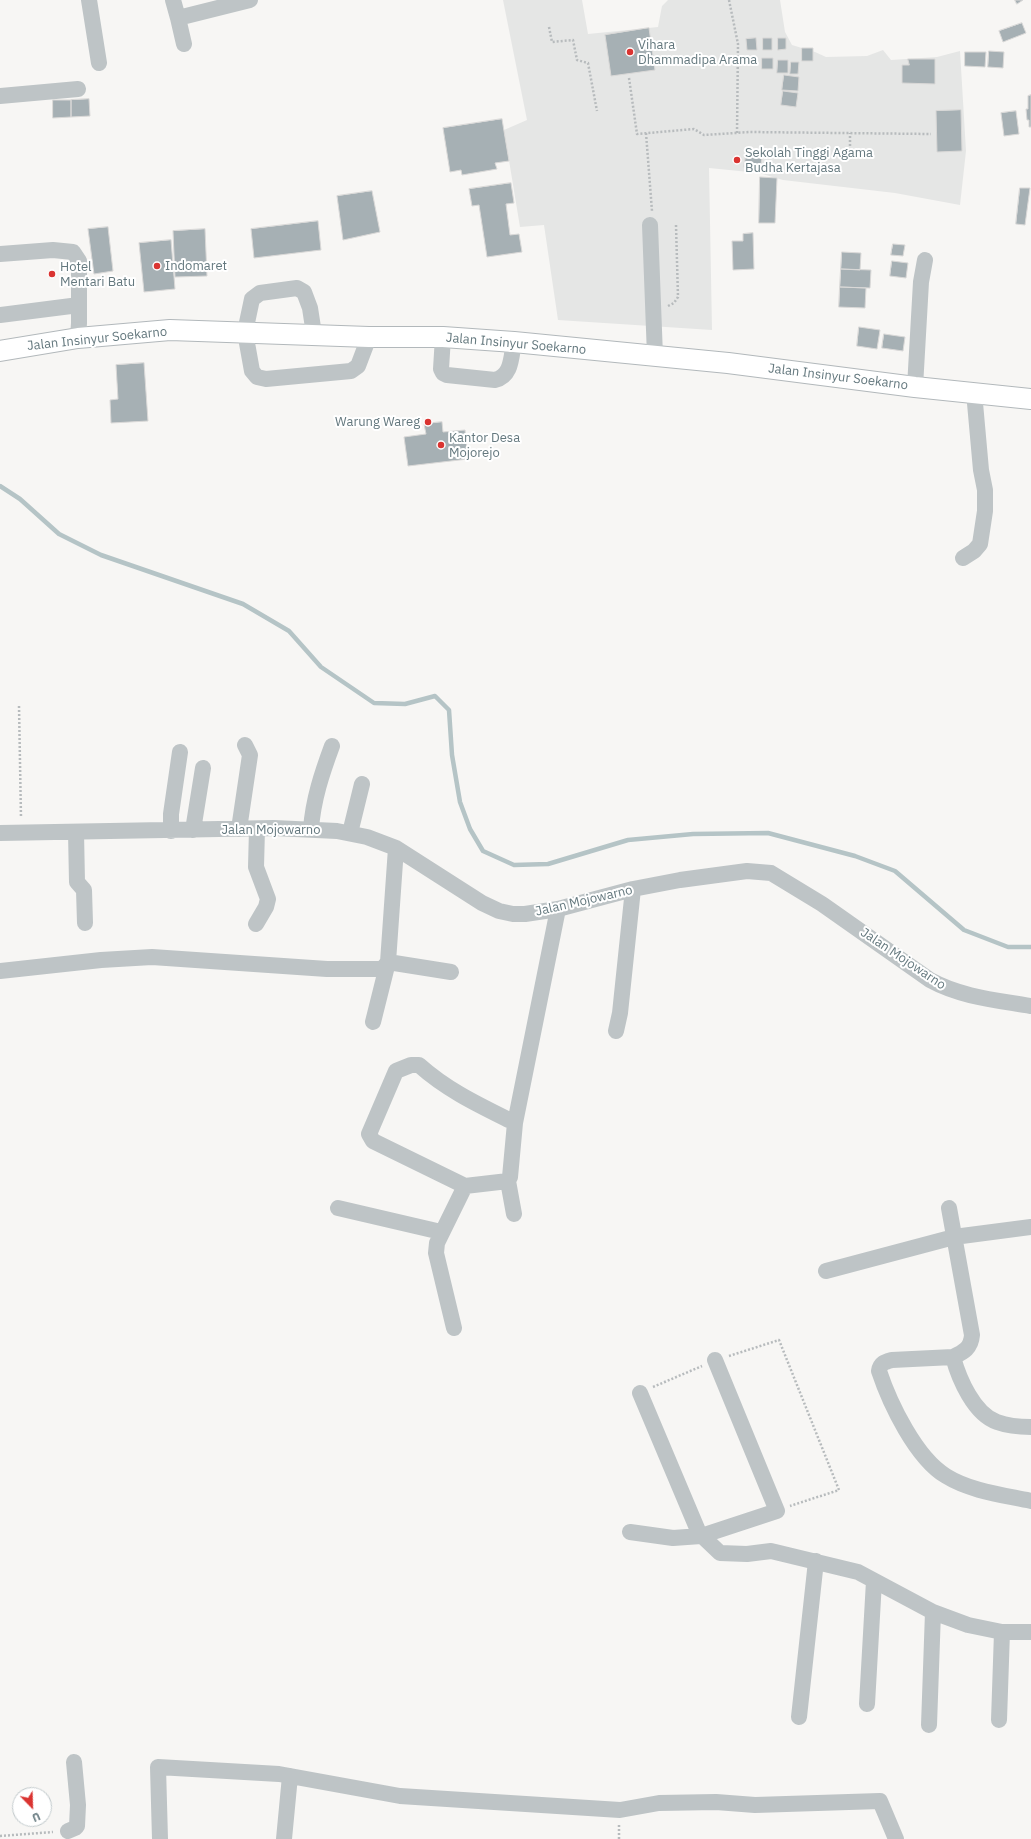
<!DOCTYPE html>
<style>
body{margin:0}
#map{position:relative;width:1031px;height:1839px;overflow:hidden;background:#f7f6f4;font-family:"IBM Plex Sans",sans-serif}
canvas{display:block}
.north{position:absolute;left:12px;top:1787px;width:40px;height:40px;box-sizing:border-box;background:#fff;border:1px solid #c1c9cb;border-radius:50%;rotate:157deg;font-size:11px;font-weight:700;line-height:16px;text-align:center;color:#64787e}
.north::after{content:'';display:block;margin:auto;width:14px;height:18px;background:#da3431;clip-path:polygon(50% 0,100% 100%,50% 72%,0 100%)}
</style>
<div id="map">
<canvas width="1031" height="1839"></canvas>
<div class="north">U</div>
</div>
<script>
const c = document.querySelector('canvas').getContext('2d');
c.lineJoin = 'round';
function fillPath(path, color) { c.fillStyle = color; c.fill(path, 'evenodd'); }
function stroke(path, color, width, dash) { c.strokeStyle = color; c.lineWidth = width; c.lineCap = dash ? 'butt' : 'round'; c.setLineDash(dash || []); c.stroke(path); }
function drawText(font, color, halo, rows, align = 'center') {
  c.font = font + ' "IBM Plex Sans",sans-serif'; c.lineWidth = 4; c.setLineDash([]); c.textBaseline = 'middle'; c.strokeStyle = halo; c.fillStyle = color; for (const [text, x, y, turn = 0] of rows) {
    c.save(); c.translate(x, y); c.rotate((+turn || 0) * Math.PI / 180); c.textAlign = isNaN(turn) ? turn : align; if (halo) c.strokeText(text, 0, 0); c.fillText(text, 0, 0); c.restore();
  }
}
const built = new Path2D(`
 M503 0H582L588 34 658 27 662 6 668 0H780L785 32 792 45 815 52 826 57 867 56 883 50 891 60 937 57 960 51 966 151 960 205 895 193 783 180 759 173 709 168 712 330 558 320 544 225 520 227 504 130 527 120Z`);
const stream = new Path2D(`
 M0 486 20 499 59 534 101 555 243 604 289 631 321 667 374 703 405 704 435 696 449 710 452 755 460 802 470 829 483 851 514 865 548 864 628 840 693 834 768 833 855 856 895 871 964 930 1008 947H1031`);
const building = new Path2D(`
 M1015 0H1023L1017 4Z
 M1022 23 1026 33 1003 42 999 31Z
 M649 28 655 70 611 76 605 35Z
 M756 38 757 50H747L746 39Z
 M763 38H772V50H763Z
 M778 38H786V49L778 50Z
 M802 48H813V61H802Z
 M989 51 1004 52 1003 68 988 67Z
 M965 52H986L985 67 965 66Z
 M762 58H773V69H762Z
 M908 59H935V84L902 83V65H909Z
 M778 60H788V73H777Z
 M791 62H799L798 74H790Z
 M784 75 799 77 798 91 782 90Z
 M783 91 798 93 796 107 781 105Z
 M1031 95V127H1029V120H1027L1026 109H1028V96Z
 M89 99 90 116 71 117V100Z
 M53 100H71V117L53 118Z
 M961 110 962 151 937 152 936 111Z
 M1016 111 1019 134 1004 136 1001 113Z
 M502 119 509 161 495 163 497 169 462 175 461 170 450 172 443 128Z
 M746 155 762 158 760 170 744 167Z
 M760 177 777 178 775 223H759Z
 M511 183 514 203 506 204 510 235 519 234 522 252 487 257 479 205 472 206 469 189Z
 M1020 188H1030L1025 225 1016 224Z
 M372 191 380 232 343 240 337 196Z
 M318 221 321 250 254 258 251 229Z
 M108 227 113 271 94 274 88 229Z
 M205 229 207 276 175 277 173 231Z
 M753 233 754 269 733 270 732 241H743V234Z
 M171 240 175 289 144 292 139 243Z
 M893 244 905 245 903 256 891 255Z
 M842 252 861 253 860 270 841 269Z
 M892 261 908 263 906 278 890 276Z
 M841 269 871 270 870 288 840 287Z
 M840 287 866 288 865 308 839 307Z
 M859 327 880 330 877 349 857 346Z
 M884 334 905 337 903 351 882 348Z
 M144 363 148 421 111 423 110 400 118 399 116 365Z
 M442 422 443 432 465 430 468 459 408 466 404 437 426 434 424 424Z`);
const path = new Path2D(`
 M729 0 738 44 737 133
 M549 27 552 42 573 40 577 60 588 63 597 111
 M629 78 637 134 694 129 704 135 750 132 931 134
 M646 133 652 211
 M850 150V133
 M668 306 674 303 678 297 676 225
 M19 706 21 818
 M729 1356 779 1340 839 1490 790 1506
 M653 1387 702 1366
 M0 1836 53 1832
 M619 1839V1824`);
const minor = new Path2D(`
 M89 0 99 63
 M173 0 178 18 250 0
 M178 18 184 44
 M0 96 78 89
 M650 225 655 356
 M0 254 53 250 73 252 79 261V323L78 338
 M0 315 79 305
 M314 334 310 308 304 292 297 288 260 293 252 299 245 332 252 371 257 377 266 379 351 371 358 366 369 337
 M443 337 441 369 443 373 447 375 495 380C512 376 511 357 514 342
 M915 387 921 282 925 260
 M963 558 974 551 980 544 985 511V490L981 470 974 392
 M239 829 250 755 245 745
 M311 829C313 800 322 773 332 746
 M193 830 203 768
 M171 831V814L180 752
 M76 832 77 882 84 890 85 923
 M0 833 274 828 337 831 367 837 396 848 482 903 499 911 513 914H525L558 909 633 889 680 880 747 871 771 873 822 904 930 980C961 997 996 1000 1031 1006
 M350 833 362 784
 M256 924 266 907 268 899 256 867 257 829
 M0 971 101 960 152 957 327 969H379L383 968 388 962 396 848
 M373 1022 388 962 451 972
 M616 1031 620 1013 633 889
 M508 1181 514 1214
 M465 1186 373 1141 369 1134 396 1071 411 1065H419C448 1091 481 1106 515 1123
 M338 1208 441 1232
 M949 1208 972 1335C971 1348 964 1352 953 1357 959 1379 974 1414 997 1422 1008 1426 1020 1427 1031 1427
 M826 1271 954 1237 1031 1227
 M454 1328 436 1253 437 1243 465 1186 508 1181 510 1177 515 1123 558 909
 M953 1357 892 1360C885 1362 880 1363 879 1371 890 1404 916 1458 946 1476 970 1491 1003 1495 1031 1501
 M640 1393 699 1533 720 1553 747 1554 771 1551 858 1572 933 1612 968 1625 1002 1632H1031
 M630 1532 673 1538 701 1536 777 1511 715 1360
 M867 1704 874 1581
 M799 1717 816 1561
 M999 1720 1002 1632
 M929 1725 933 1612
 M68 1831 75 1828 77 1826 78 1805 74 1762
 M160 1839 158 1767 279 1774 400 1796 620 1810 659 1803 716 1802 755 1805 880 1801 896 1839
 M284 1839 290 1776`);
const major = new Path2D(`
 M0 351 78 338 170 330 369 337H443L514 342 728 363 915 387 1031 399`);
const markers = [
 [630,52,4,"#da3431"],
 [737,160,4,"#da3431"],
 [157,266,4,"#da3431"],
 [52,274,4,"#da3431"],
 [428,422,4,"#da3431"],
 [441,445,4,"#da3431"]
];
const poiNames = [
 ["Vihara",638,45],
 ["Dhammadipa Arama",638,60],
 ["Sekolah Tinggi Agama",745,153],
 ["Budha Kertajasa",745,168],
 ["Indomaret",165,266],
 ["Hotel",60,267],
 ["Mentari Batu",60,282],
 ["Warung Wareg",420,422,"right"],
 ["Kantor Desa",449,438],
 ["Mojorejo",449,453]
];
const streetNames = [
 ["Jalan Insinyur Soekarno",97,339,-6],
 ["Jalan Insinyur Soekarno",516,344,5],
 ["Jalan Insinyur Soekarno",838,377,7],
 ["Jalan Mojowarno",271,830],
 ["Jalan Mojowarno",584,901,-13],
 ["Jalan Mojowarno",903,959,34]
];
fillPath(built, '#e5e6e5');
stroke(stream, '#b5c4c6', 4.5);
fillPath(building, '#a6b0b4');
stroke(building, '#d9d8d7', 1);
stroke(major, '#b2b8bb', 22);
stroke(path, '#b7bbbd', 2.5, [2, 2]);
stroke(minor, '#bec4c6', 16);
stroke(major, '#fff', 20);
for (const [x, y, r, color] of markers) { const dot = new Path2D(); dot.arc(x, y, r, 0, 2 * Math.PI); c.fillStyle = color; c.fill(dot); stroke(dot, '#fff', 1.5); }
drawText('13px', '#64787e', '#fff', poiNames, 'left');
drawText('13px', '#64787e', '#fff', streetNames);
</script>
